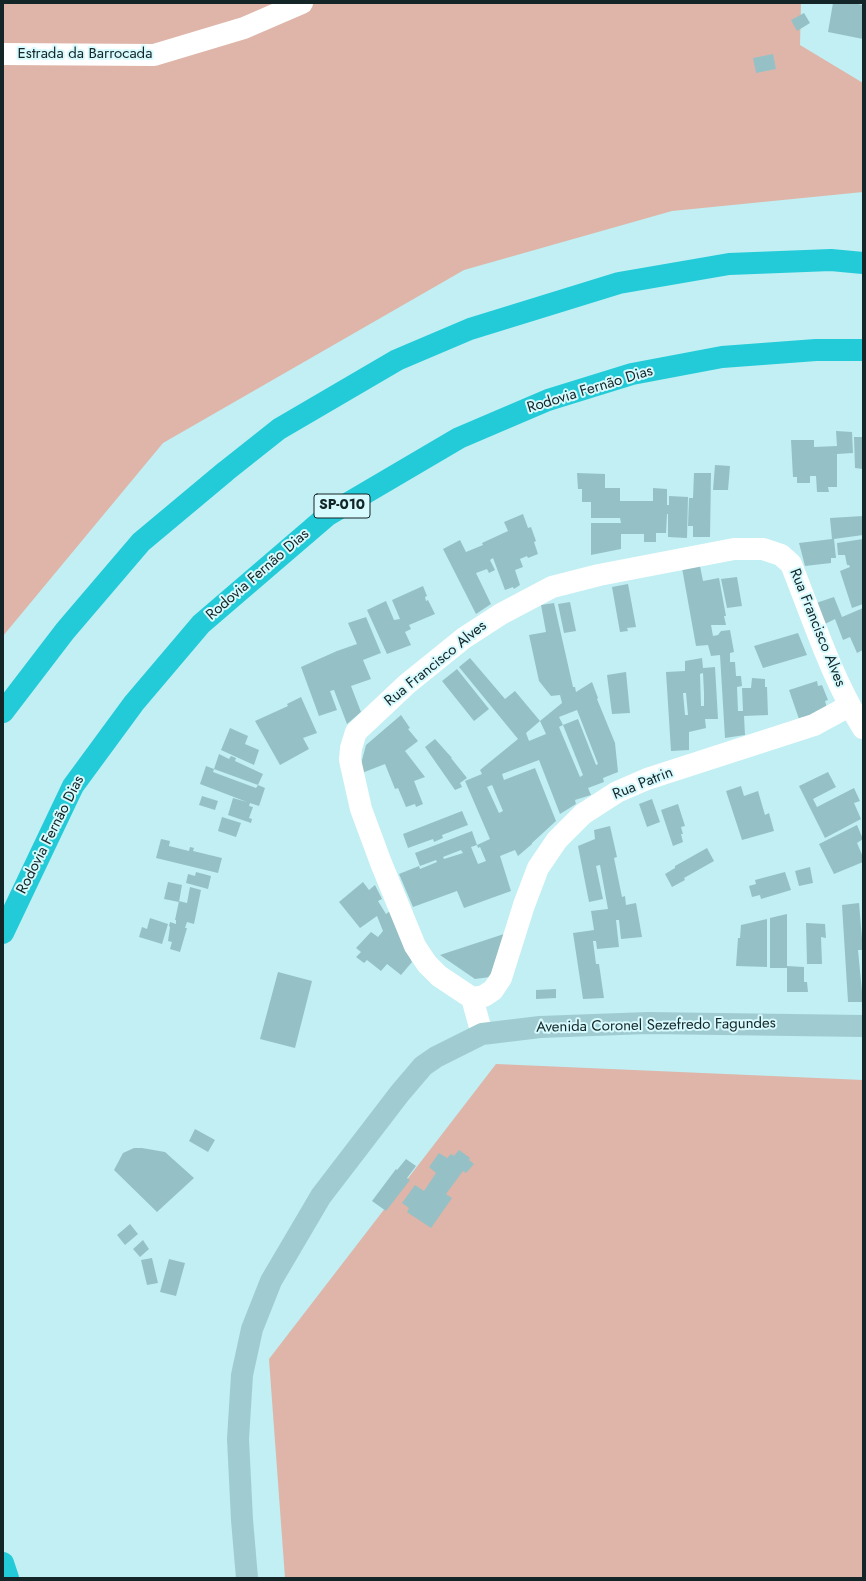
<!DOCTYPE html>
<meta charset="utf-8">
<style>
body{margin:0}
#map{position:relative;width:866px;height:1581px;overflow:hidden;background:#c1eff3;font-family:Jost,sans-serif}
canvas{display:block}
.frame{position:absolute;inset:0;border:4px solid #142527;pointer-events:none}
</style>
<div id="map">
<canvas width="866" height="1581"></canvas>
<div class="frame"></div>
</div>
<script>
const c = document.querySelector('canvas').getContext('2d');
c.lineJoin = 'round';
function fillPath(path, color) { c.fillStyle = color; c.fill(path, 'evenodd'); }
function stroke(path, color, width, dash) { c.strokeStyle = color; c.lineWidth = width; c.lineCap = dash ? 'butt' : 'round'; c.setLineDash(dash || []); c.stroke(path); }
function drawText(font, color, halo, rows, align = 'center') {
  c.font = font + ' Jost,sans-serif'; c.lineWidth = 4; c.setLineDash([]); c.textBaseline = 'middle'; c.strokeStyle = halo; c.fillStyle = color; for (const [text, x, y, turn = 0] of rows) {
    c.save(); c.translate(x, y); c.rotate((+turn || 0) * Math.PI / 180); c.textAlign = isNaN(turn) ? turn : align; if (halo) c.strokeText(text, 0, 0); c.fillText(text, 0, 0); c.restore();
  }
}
const green = new Path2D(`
 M3 3H801L800 45 863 83V192L672 211 464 270 163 443 3 636Z
 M496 1064 863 1080V1578H285L269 1359Z`);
const building = new Path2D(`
 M833 3H853L863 5V39L828 32Z
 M804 13 810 23 797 31 791 20Z
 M773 54 776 69 756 73 753 58Z
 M836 431 852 432 853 453 837 454V487H828L829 492H817L816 476H810V483H797V477H793L791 440H814V447L837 446Z
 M854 437H863V469L855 468Z
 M715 465 730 466 728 490H713Z
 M577 473 605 474V488H620V501H653V488L667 489V505H669V496L688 497 687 538 668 537V514H667L666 533H656V542H644V534H621V549L591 555V523H621L620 518H591V502H582V489H578Z
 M694 473H711L710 537H693V526H688L689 498H693Z
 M523 514 528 528 531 527 536 541 534 542 538 554 528 558 527 556 520 559 523 567 515 570 520 585 514 589 513 587 505 590 493 558 490 560 495 570 489 573 487 569 476 573 491 604 476 614 443 549 460 540 466 552 483 545 482 543 508 531 504 522Z
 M863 516V535L834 539 836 558H831V563L805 566 799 543 832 539 830 518Z
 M863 539V604L852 608 840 571 850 567 849 565H847L845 555H838L837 543Z
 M700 566 703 581 719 578 726 616H724L726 625H711L713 636 718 635 721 631 730 630 734 652 730 653V662H735L736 676H741L742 686 737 687 738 711H743L742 688H751L752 678 765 679V687H767L768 715 744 716 745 735 725 738 720 655 711 656 708 645 696 646 682 568Z
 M737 577 742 606 727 608 721 579Z
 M628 584 636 627 627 628 628 631 620 632 612 587Z
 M423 586 427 596 425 597 426 601 428 600 435 614 409 625 411 629 405 632 411 645 387 654 367 610 386 601 394 620 400 619 392 600Z
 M834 597 842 617 863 608V650L857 653 850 637 843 640 835 619 823 625 816 603Z
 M570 602 576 631 564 633 558 604Z
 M554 603 573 687H575L576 692 592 682 598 698 597 699 615 743 618 772 603 778 604 782 588 788 591 795 575 800 576 804 560 814 539 760 502 774 504 780 535 768 556 821 532 843V844L518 856 515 850 500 856 511 891 464 908 457 891 413 907 399 874 419 866 420 869 437 862 436 860 420 866 415 853 472 831 477 845 490 839 465 781 482 774 480 770 518 739 459 667 470 658 505 699 515 691 540 721 526 733 529 741 546 734 540 721 562 703 560 695 551 696 539 681 529 635 546 632 541 605ZM577 710 598 764 596 765 578 719 563 725 559 717ZM563 725 583 775 580 777 559 727ZM492 785 503 811 499 813 487 787ZM477 845 478 848 480 847 486 861 478 864 471 847ZM461 850 463 853 444 859 443 857Z
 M366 617 381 653 363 660 371 679 351 686 361 712 347 724 334 690 330 691 337 710 319 716 301 667 337 651 357 644 348 623Z
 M798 633 807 655 763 668 754 646Z
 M702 658 703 668 715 667 718 719H705L706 728 689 732V750L671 751 666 672 685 671V661ZM703 673 704 693V706H701L700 674ZM683 693H686L688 715H685Z
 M457 669 489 709 474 721 442 681Z
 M626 672 630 713 612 714 607 675Z
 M817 681 818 686 822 685 828 700 825 701 827 708 803 723 802 717 799 719 789 690Z
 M301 697 317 733 303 738 309 749 280 765 255 721 288 706 287 704Z
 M401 715 410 728 408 729 418 741 405 751 425 777 414 781 423 804 416 807 415 804 406 807 398 788 395 789 385 764 362 773 361 764 366 745Z
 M230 728 248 736 245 744 259 750 254 765 221 750Z
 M435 739 452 758H451L467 778 460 783 462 787 455 790 425 747Z
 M219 754 229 759 231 756 236 758 235 761 263 774 258 785 214 769Z
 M206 766 214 769 213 772 256 788 258 785 265 788 259 806 250 803 249 806 253 807 249 818 252 819 251 823 228 815 233 798 247 802 200 784Z
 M828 772 836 787 813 799 817 807 854 788 860 801 854 803 861 819 825 838 799 786Z
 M741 786 744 796 758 791 765 815 769 813 774 831 742 840 726 791Z
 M202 796 218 801 215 810 199 805Z
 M652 799 660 822 647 827 639 804Z
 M678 804 685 826 681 827 683 834H681L683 842 673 846 661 810Z
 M462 811 468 825 442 835 443 838 434 842 433 839 408 848 403 834Z
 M222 817 241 823 236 837 218 831Z
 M857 825 863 839 857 843 863 857V862L834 874 819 844Z
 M610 826 617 857 614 858 622 897 625 896 626 905 636 903 642 937 621 939 619 920H616L619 947 597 949 596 941H593L596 964H599L604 998 583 999 573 933 594 930 591 911 608 909 600 865 596 866 603 899 589 902 578 846 595 839 594 830Z
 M161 839 170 841 169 846 189 851 190 847 194 848 193 851 222 858 218 873 156 858Z
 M707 848 714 861 684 878 685 880 672 887 665 874 675 868V866Z
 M810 867 813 883 799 886 795 871Z
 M196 872 211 876 208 889 186 883 188 874 195 876Z
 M785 872 791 890 761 899 760 895 752 897 749 886 756 884 755 880Z
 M168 882 182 885 179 902 164 899Z
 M363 882 369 890 375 885 382 899 378 901 386 914 390 911 412 962 401 975 387 964 381 971 367 960 364 963 356 957 361 952 356 948 371 932 378 937 383 931 377 916 360 928 339 902Z
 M190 887 201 890 194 924 187 922 185 928H187L180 952 170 949 172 942 168 941 170 927 169 926 170 922 176 924V920H175L179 901 187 903Z
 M859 903 863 950H858L863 1002H848L842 905Z
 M787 914V966L804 967V982H807L808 992H787V968H770V918Z
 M150 918 168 924 162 944 139 937 142 927 147 929Z
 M767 919V967L736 966 738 938H740L741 925Z
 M806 923 825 924 826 938 821 937 822 964H807Z
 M504 934 490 977 475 979 440 955Z
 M278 972 312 981 295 1048 260 1039Z
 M556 989V998L536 999V990Z
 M195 1129 215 1140 208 1152 189 1141Z
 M134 1148H142L165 1152 194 1178 157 1212 114 1170 123 1153Z
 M459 1150 470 1158 469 1160 474 1164 466 1173 463 1171 446 1194 452 1198 431 1228 407 1212 409 1208 402 1203 415 1185 424 1191 436 1173 429 1167 439 1153 447 1158 451 1154 454 1156Z
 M406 1159 416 1166 407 1178 410 1180 386 1211 372 1201 396 1169 397 1170Z
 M130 1224 138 1234 125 1245 117 1235Z
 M143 1240 149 1249 140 1257 133 1249Z
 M152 1258 158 1283 147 1285 141 1260Z
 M169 1259 185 1263 176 1296 160 1292Z`);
const street = new Path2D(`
 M3 54 154 55 244 28 302 3
 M472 998 484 996 493 990 501 978 524 905 538 868 557 840 583 814 617 792 647 779 814 725 849 706
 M482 1034 472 998 439 976 427 964 415 946 381 863 361 809 350 760 351 748 356 732 407 684 464 638 501 614 552 587 599 575 734 549H763L781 555 791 564C813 619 832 679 863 728`);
const secondary = new Path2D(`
 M247 1578 242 1520 238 1439 242 1375 252 1329 271 1281 321 1196 400 1093 423 1066 436 1057 482 1034 540 1027 648 1023 863 1026`);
const highway = new Path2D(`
 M3 712 65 631 141 542 226 471 279 429 397 360 470 329 619 283 729 264 831 260 863 263
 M3 933 73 786 134 703 201 624 328 515 459 438 548 400 632 374 722 357 816 350H863
 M3 1563 8 1578`);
const shields = [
 [342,506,56]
];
const shieldNames = [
 ["SP-010",342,506]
];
const streetNames = [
 ["Estrada da Barrocada",85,54],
 ["Rodovia Fernão Dias",590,390,-17],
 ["Rodovia Fernão Dias",258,575,-41],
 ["Rua Francisco Alves",817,628,68],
 ["Rua Francisco Alves",436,664,-39],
 ["Rua Patrin",643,784,-22],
 ["Rodovia Fernão Dias",51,835,-63],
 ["Avenida Coronel Sezefredo Fagundes",656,1026,-1]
];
fillPath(green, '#deb5a8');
fillPath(building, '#95c1c6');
stroke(street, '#fff', 22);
stroke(secondary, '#a0ccd1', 22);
stroke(highway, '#23cbd9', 22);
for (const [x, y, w] of shields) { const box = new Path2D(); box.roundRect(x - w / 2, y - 12, w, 24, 3); c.fillStyle = '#d6fafd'; c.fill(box); stroke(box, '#142527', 1); }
drawText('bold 14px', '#142527', null, shieldNames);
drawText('15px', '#142527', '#d6fafd', streetNames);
</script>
